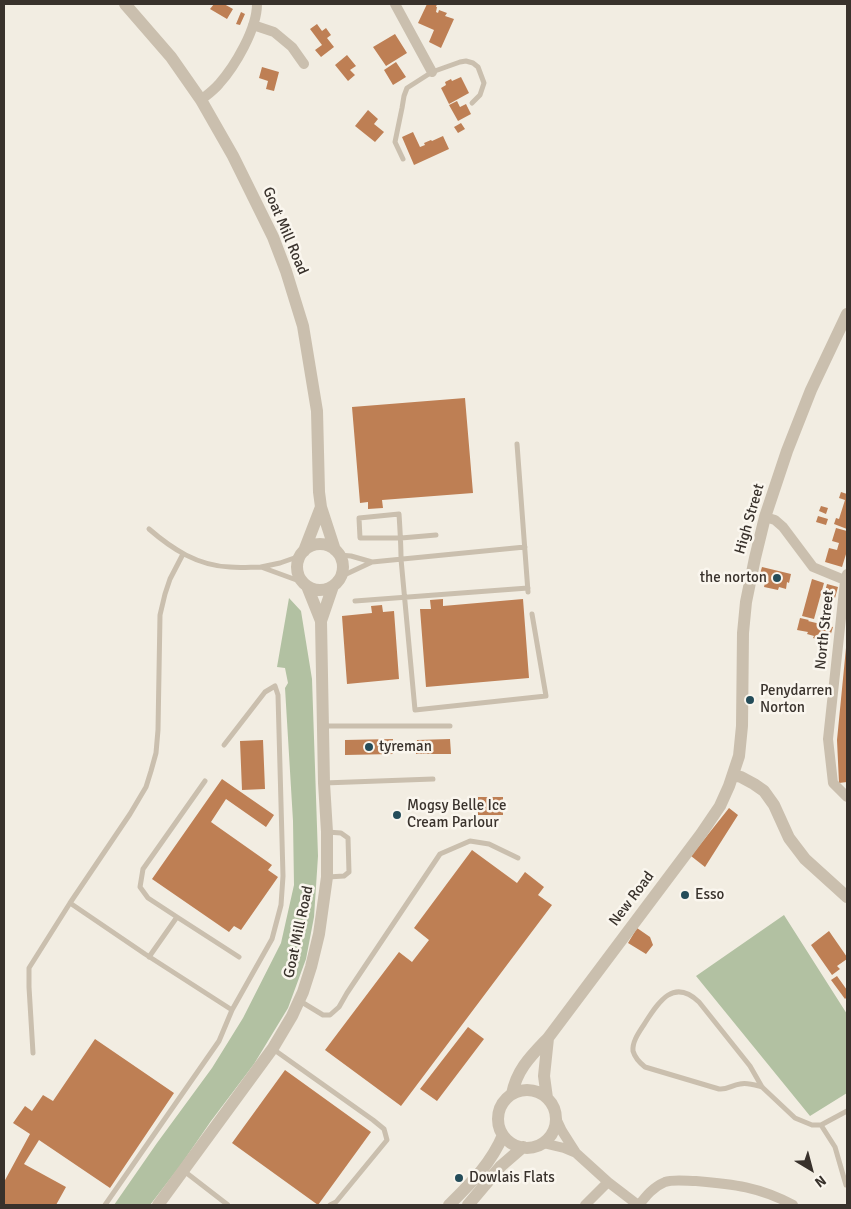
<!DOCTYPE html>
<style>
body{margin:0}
#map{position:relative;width:851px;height:1209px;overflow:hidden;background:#f2ede2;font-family:Signika,sans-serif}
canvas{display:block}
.frame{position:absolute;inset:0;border:5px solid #39322c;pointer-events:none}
.north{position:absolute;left:786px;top:1144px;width:50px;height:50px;-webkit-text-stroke:4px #faf6ee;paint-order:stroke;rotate:143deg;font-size:14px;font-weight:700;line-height:20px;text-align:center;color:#39322c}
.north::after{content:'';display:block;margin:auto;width:18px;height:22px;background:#39322c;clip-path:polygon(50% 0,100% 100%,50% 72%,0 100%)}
</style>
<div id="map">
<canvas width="851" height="1209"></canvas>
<div class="frame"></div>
<div class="north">N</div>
</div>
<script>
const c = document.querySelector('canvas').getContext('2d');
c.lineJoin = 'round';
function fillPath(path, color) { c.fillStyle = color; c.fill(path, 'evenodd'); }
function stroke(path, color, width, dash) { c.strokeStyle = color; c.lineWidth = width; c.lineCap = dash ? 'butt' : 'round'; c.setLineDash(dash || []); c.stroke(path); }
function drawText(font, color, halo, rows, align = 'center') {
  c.font = font + ' Signika,sans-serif'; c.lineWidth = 5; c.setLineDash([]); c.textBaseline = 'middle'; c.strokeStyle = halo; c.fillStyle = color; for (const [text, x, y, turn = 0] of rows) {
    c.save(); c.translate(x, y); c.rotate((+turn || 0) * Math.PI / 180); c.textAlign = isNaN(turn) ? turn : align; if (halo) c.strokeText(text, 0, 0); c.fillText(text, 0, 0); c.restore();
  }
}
const green = new Path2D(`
 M289 598 301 611 312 679 318 856 314 917 306 959 288 1008 254 1064 211 1121 180 1166 150 1205H114L157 1143 212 1068 243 1018 281 943 294 885 293 821 285 688 288 683 285 668 277 667Z
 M784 915 847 1014V1093L810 1116 696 976Z`);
const building = new Path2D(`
 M214 4H224L233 9 227 19 210 9Z
 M427 4H437L436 7H437L436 12 438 13 439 10 447 13 445 16 454 19 441 48 429 42 434 30 418 23Z
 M241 12 245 14 240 25 236 24Z
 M317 24 322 31 326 28 331 35 327 38 334 47 321 57 315 50 322 45 310 29Z
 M395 34 407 53 386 66 373 47Z
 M347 55 356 66 350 70 355 75 348 81 335 65Z
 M396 62 406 77 393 85 384 70Z
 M262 67 279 72 274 91 266 89 268 81 259 78Z
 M461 77 469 93 449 104 441 88 446 85 445 82 451 79 452 81Z
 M457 101 460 107 466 104 471 114 458 121 449 105Z
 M368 110 378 119 374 124 384 132 375 142 355 126Z
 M461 123 465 129 458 133 454 127Z
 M413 132 420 147 425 145 424 143 431 140 432 141 443 136 449 149 414 165 402 137Z
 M465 398 473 493 382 500 383 508 368 509V502L360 503 352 407Z
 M841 492 847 494V529L834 524 836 518 839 519 845 500 839 498Z
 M821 506 828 508 826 514 819 511Z
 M818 516 828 519 826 525 816 522Z
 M836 528 847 531V551L842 567 825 562 829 548 837 550 839 543 832 541Z
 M762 567 791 574 789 583 787 582 786 589 779 587 778 590 764 587 766 579 759 577Z
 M812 579 824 583 814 619 802 616Z
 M827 584 838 587 835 598 824 595Z
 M443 599V606L523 599 529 678 426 687 420 609H431L430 600Z
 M382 605 383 612 394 611 399 679 347 684 342 616 372 613 371 606Z
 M800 618 809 620 808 621 833 627 829 640 823 639 822 641 813 638 814 636 807 634 808 632 797 630Z
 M846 648H847V782L839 783 837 740Z
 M393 739V754L345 755V740Z
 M450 739 451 754H416L417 740Z
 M263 740 265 789 242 790 240 741Z
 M222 779 274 815 266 827 226 799 211 822 272 865 268 870 278 877 241 930 234 926 229 932 152 879Z
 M478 797H503V815H478Z
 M729 808 738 815 705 867 691 856Z
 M472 850 517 883 525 872 544 887 538 895 552 905 401 1106 325 1050 399 952 412 962 429 940 414 928Z
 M637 928 650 937 653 945 646 954 628 943Z
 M829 931 847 957V959L837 966 840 969 832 975 811 945Z
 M837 976 847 990V997L845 999 831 980Z
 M468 1027 484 1039 437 1101 420 1089Z
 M95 1039 174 1093 110 1188 39 1140 24 1164 66 1187 56 1205H4V1182L30 1134 13 1123 25 1106 32 1111 43 1095 53 1101Z
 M285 1070 371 1132 318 1205 232 1143Z`);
const service = new Path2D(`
 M403 159 395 142 402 108 404 96 407 88 432 72 460 62 466 61 473 63 478 67 484 83 480 95 472 103
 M517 444 528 592
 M149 529C172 549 198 566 230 567 240 568 251 567 261 567
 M436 535 401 538H360L359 518 399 514C400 529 401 544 401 559L415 710 546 696 532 614
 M339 555 351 556 372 562 340 577
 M300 556 280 563 261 567 302 582
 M372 562 525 547
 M355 601 528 588
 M323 726H450
 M224 745 265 692 275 686 278 695 283 876 281 905 272 939 232 1010
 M324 783 433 779
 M327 832 341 833 348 838 349 872 344 876 328 877
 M177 917 148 898 140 887 143 869 205 781
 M149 957 177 917 239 957
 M300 1001 323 1015H330L339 1007 347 993 440 854 470 841 489 844 518 858
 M273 1049 373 1120 384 1129 387 1140 336 1202 330 1205
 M33 1053 29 987V968L70 903
 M762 1087C755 1085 747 1082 740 1084 732 1085 727 1090 719 1089L645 1067C640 1063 635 1058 633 1051 632 1041 640 1031 645 1023 659 1001 674 978 699 1002L750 1066 762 1087 795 1118 812 1125H821L847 1111
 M821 1125 835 1147 846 1185
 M184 1171 228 1205
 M105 1205 219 1041 232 1010 145 954 70 903 130 814 146 787 151 771 156 753 158 730 160 615 165 594 170 579 183 554`);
const minor = new Path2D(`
 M395 4 432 72
 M253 25 274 32 292 47 304 64
 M201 100C207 95 214 90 219 84 235 66 257 29 257 4
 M765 517 775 520 783 527 813 567 847 581
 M847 574 845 581 828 739 833 783 847 797
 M555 1116 562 1131 576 1153 608 1182 638 1205
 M543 1143 564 1148 576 1153
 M585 1205 608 1182
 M639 1205C646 1196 653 1187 665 1182 673 1179 687 1181 696 1181 733 1184 760 1187 793 1205`);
const tertiary = new Path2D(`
 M125 4 171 57 201 100 233 156 273 237 286 271 303 326 317 411 319 492 321 507 335 550
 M297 567a23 23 0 1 1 46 0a23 23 0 1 1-46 0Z
 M304 551 321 507
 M307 586 321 621
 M733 775 741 777 754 784 764 791 774 805 789 838 805 859 847 897
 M498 1119a29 29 0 1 1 58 0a29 29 0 1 1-58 0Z
 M512 1094C517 1069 531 1056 548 1038L701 834 720 806 729 786 739 756 742 726 743 633 746 602 755 558 765 517 787 451 811 390 847 314
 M547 1098 544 1076 548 1038
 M158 1205 273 1048 292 1016 303 992 311 967 319 934 327 877V832L324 783 321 621 333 586
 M449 1205C470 1184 491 1164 503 1135
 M468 1205 501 1166 523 1147`);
const markers = [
 [777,578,5,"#244c59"],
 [750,700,5,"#244c59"],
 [369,747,5,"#244c59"],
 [397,815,5,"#244c59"],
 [685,895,5,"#244c59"],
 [459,1178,5,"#244c59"]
];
const streetNames = [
 ["Goat Mill Road",285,231,67],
 ["High Street",750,519,-74],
 ["North Street",825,630,-84],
 ["New Road",632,899,-53],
 ["Goat Mill Road",299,932,-78]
];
const poiNames = [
 ["the norton",767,578,"right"],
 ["Penydarren",760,691],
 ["Norton",760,708],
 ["tyreman",379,747],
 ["Mogsy Belle Ice",407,806],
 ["Cream Parlour",407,823],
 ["Esso",695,895],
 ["Dowlais Flats",469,1178]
];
fillPath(green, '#b2c1a2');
fillPath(building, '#be7f54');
stroke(service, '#cabfae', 5);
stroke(minor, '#cabfae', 10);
stroke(tertiary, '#cabfae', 12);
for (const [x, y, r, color] of markers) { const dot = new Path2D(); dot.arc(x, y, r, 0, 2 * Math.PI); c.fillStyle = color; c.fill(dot); stroke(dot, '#faf6ee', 2); }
drawText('15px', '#39322c', '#faf6ee', streetNames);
drawText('15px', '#39322c', '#faf6ee', poiNames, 'left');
</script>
